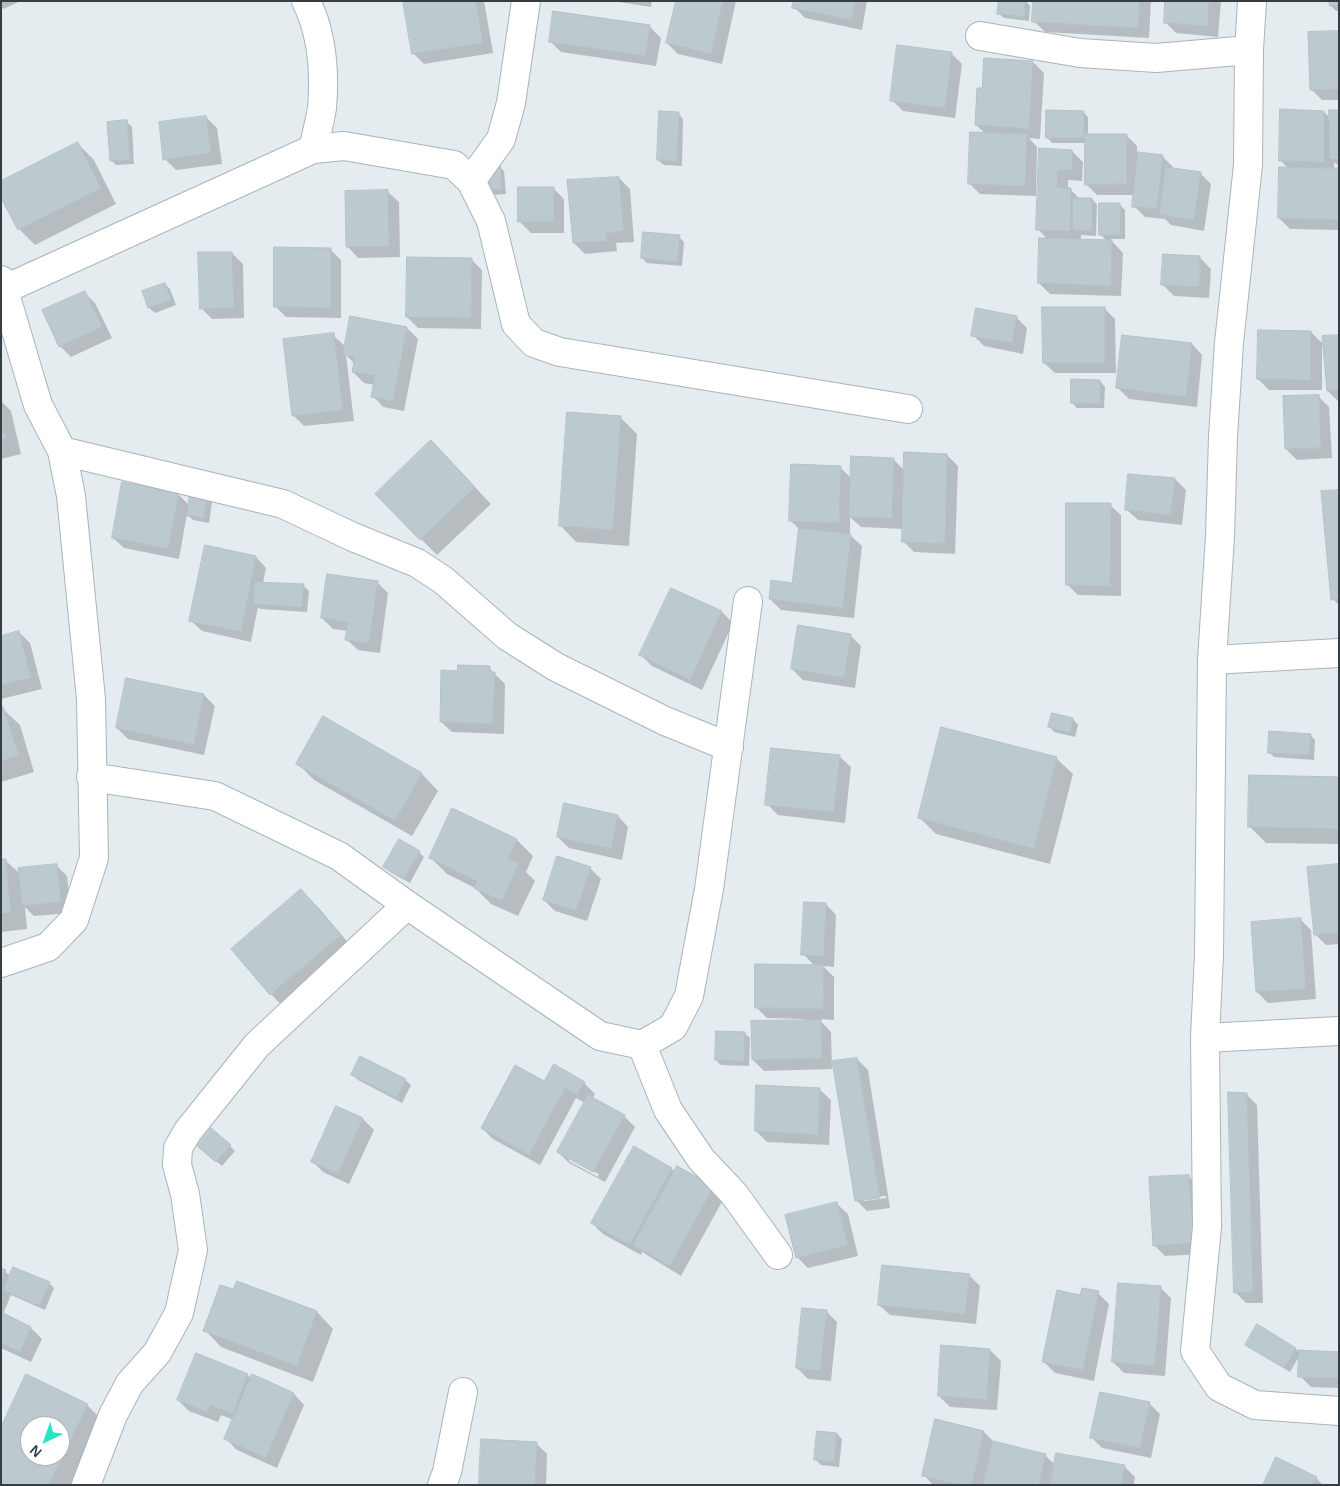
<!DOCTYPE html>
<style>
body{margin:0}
#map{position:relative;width:1340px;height:1486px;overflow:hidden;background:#e5ecf0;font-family:Arial,sans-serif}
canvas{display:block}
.frame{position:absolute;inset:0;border:2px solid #353e42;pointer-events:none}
.north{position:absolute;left:20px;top:1416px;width:50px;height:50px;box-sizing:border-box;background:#fff;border:1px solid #aeb2b3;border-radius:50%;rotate:222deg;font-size:14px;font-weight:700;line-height:20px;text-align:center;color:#353e42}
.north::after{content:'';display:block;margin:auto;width:18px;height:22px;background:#2ae2c5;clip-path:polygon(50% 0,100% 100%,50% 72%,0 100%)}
</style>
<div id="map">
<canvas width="1340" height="1486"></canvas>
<div class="frame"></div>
<div class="north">N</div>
</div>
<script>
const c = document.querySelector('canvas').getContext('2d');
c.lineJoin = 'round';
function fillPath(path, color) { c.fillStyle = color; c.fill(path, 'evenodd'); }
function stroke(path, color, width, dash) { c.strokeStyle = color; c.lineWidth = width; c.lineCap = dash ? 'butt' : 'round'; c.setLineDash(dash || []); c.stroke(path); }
const shadow = new Path2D(`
 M1 1H21L3 9 1 7Z
 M404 1H484L493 53 424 64 413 53Z
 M612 1H652L651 7Z
 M677 1H736L722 64 678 54 667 43Z
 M795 1H867L862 30 805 18 794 7Z
 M1000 1H1026L1030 6 1029 21 1004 18 998 13Z
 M1035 1H1151L1149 38 1045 32 1034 21Z
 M1166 1H1221L1218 37 1176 33 1165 22Z
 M1339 1V11H1336L1331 6Z
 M650 27 661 38 656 66 561 52 550 41Z
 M1339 32V100H1322L1311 89Z
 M951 53 962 64 955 118 903 111 892 100Z
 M1033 62 1044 73 1040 139 1029 138 1037 147 1036 196 980 194 969 183 986 134 976 125 983 90Z
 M1339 111V166L1334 162V170H1339V230L1290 229 1279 218 1288 168 1280 160 1324 112 1331 119Z
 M1083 112 1088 117V136L1126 135 1137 146V154L1162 156 1173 167V170L1200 173 1211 184 1204 231 1171 225 1165 219 1145 217 1134 206 1135 195H1097L1086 184V143H1052L1047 137Z
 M678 113 683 119 682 166 664 165 658 160Z
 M206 117 217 128 222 164 176 170 165 159Z
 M127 122 132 127 134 164 116 165 111 160Z
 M78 144 94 160 116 204 35 245 19 229Z
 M1040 150 1072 151 1083 162 1082 181 1068 180V190H1071L1080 199H1092L1097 205 1096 236 1081 235V241L1108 242 1100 234 1119 204 1125 210V239H1110L1123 253 1121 296 1050 294 1039 283 1048 240 1038 229Z
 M499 166 504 171 506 194 492 195 487 189Z
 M619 178 630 189 634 242 616 243 617 251 585 254 574 243Z
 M553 188 564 199V233H531L520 222Z
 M388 192 399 202 400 257 358 258 348 247Z
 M679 237 684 242 682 266 647 263 642 258Z
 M330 249 341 260V318L286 317 275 306Z
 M232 253 243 264 244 318 212 319 201 308Z
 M1200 258 1211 269 1209 298 1174 296 1163 285Z
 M471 259 482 270 481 329 418 328 407 317Z
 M165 284 170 289 176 305 155 313 149 308 143 292Z
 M84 292 95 303 112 338 71 357 60 346Z
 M1104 308 1115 319 1116 373H1055L1044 363Z
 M1016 317 1027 328 1023 354 984 346 973 335Z
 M407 328 418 339 404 411 383 407 373 396 375 385 364 383 353 372 355 364 346 355 354 421 304 426 293 415 333 335 346 347Z
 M1311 332 1324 345H1322V390H1269L1258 379Z
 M1339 336V402L1328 391Z
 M1192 344 1202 355 1197 407 1129 399 1118 388Z
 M1100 381 1105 387 1104 408H1077L1072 403Z
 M1318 396 1329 407 1332 458 1297 460 1286 449Z
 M1 401 11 411 21 454 1 459Z
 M621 418 637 434 629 546 576 542 560 525Z
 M947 455 958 466 955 554 914 552 903 541V529L861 527 850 517V535L862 546 854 618 781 610 770 599 793 585 800 530 790 520 840 467 851 478 893 459 905 471Z
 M447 458 491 504 437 555 421 539Z
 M1175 479 1186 490 1182 525 1138 520 1127 510Z
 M1339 491V605L1333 599Z
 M178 494 189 505 207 497 212 502 209 523 193 520 187 514 179 559 124 548 113 538Z
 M1110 505 1121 515V596L1078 595 1067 584Z
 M256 557 266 568 263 583 303 585 309 591 307 612 260 609 258 607 251 642 202 631 191 621Z
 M377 582 388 593 380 653 358 650 347 640 348 631 333 629 322 618Z
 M672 589 722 612 733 623 702 690 652 666 641 655Z
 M19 632 30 643 42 689 1 699V637Z
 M850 635 861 646 855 688 803 680 792 669Z
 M489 668 505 684 504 734 452 732 441 722 458 672Z
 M204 695 215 706 204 755 128 739 117 728Z
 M1 709H3L20 725 34 772 1 782Z
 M323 718 422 774 438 791 412 836 314 780 297 763Z
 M1073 719 1078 725 1075 737 1054 732 1049 726Z
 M1310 735 1315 740 1314 760 1274 757 1269 752Z
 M772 750 840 757 851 767 845 823 778 815 767 804Z
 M1056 758 1073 774 1050 864 936 834 920 818Z
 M1339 778V844L1266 843 1249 826Z
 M453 810 517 840 533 856 526 872 535 881 518 916 491 904 475 888 447 874 431 858Z
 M618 816 628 827 622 860 569 848 558 837Z
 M419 852 424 857 410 883 390 872 385 867Z
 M1 860H5L20 874 56 865 67 876 71 913 34 916 25 907 27 929 1 932Z
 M1339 865V944L1326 945 1315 934Z
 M590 868 601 879 587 921 555 911 544 900Z
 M301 891 318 907 356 952 287 1011 271 994 232 949Z
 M826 904 836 915 834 967 823 966 834 977V1020L819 1019 831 1032 832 1069 764 1071 753 1060 805 1021V1019L767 1018 756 1007 815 966 803 954Z
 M1300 919 1311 930 1316 999 1268 1003 1257 992Z
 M744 1033 750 1038 749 1066 721 1065 716 1060Z
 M361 1058 405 1080 411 1085 402 1103 358 1080 353 1075Z
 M857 1059 868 1070 890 1208 867 1211 856 1200ZM886 1196 887 1198 864 1201V1198Z
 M545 1083H584L595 1094 592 1099 624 1116 635 1127 605 1182 569 1163 558 1152 585 1103 576 1098 540 1165 493 1139 482 1128ZM569 1158 599 1174 598 1177 569 1161Z
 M820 1090 831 1100 829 1145 767 1142 756 1131Z
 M1246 1094 1257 1105 1263 1303H1246L1235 1292Z
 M337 1107 363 1119 374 1130 349 1184 323 1172 312 1161Z
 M198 1146H230L235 1151 222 1166Z
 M677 1167 724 1198 681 1276 642 1252 641 1255 603 1234 592 1223 672 1169 675 1172Z
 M1188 1176 1199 1187 1204 1254 1165 1256 1154 1245Z
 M837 1204 848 1214 858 1256 808 1268 797 1257Z
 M1 1269 11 1276 49 1283 54 1288 45 1310 11 1295 3 1314 31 1328 42 1339 31 1362 1 1348Z
 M969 1275 980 1286 976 1324 890 1315 879 1305Z
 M238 1282 317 1312 333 1329 313 1382 221 1347 205 1330 234 1291Z
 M1160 1287 1171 1298 1165 1376 1124 1373 1113 1362Z
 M1098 1293 1109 1304 1094 1381 1055 1373 1044 1362 1081 1296Z
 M826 1311 837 1322 831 1381 808 1379 797 1368Z
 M1258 1326 1296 1349 1300 1353H1339V1388L1311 1387 1300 1376V1355L1290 1372 1252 1349 1247 1344Z
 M990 1350 1001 1361 997 1410 950 1407 939 1396Z
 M196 1355 248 1375 251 1379 294 1394 304 1405 277 1468 237 1450 226 1439 234 1420 221 1415 218 1422 189 1411 178 1400Z
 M27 1376 87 1405 103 1421 73 1485H1ZM30 1426H60V1456H30Z
 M1149 1403 1160 1414 1151 1458 1102 1448 1091 1437Z
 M984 1432 995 1443 1045 1455 1055 1465 1124 1466 1135 1477 1134 1485H933L924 1475Z
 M837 1434 842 1439 839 1467 821 1465 816 1460Z
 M537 1444 547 1454 546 1485H480Z
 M1316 1478 1323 1485H1264Z`);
const building = new Path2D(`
 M403 1H476L483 43 412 54Z
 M676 1H723L711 54 666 43Z
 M794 1H855L851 20 792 8Z
 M999 1H1025L1024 17 997 14Z
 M1033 1H1140L1138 28 1032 22Z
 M1165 1H1209L1208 26 1164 23Z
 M1329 1H1339V5L1330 6Z
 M553 11 650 25 646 56 549 42Z
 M1339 31V89L1310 90 1308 32Z
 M897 45 952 52 945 108 890 101Z
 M984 58 1033 61 1029 129 975 125 977 88H982Z
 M1280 109 1324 111V162L1279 161Z
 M1046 110 1084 111V138H1046Z
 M1329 110H1339V159H1330Z
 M659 111 679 112 677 161 657 160Z
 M206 116 211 153 163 160 159 122Z
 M127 120 130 160 110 161 107 122Z
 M970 132 1027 134 1025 186 968 184Z
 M1085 134H1127V184L1085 185Z
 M78 142 101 188 18 230 1 198V181Z
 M1039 148 1072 150V170H1058L1057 188H1071L1070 231 1036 230Z
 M1138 152 1163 155 1157 209 1132 207Z
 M500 165 502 189 486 190 484 166Z
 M1166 167 1201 172 1194 220 1159 215Z
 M1279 167 1339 168V220L1278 218Z
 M619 177 624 231 606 233 607 241 573 243 567 180Z
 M518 187H554V222H518Z
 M388 190 389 247H346L345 191Z
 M1073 198H1092V231L1073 230Z
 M1099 203H1120V235H1099Z
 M643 232 680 235 677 262 641 258Z
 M1039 238 1112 240 1111 286 1038 283Z
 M274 247 331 248V308L274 307Z
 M198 252H232L234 308 200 309Z
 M1163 254 1200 256 1199 287 1161 285Z
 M407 257 472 258 471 318 406 317Z
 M165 283 171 300 148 308 142 291Z
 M85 291 102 327 59 347 42 310Z
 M1042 307H1105V363H1043Z
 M976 308 1017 316 1012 343 971 336Z
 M350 316 407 327 393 401 371 397 375 376 352 372 355 357 343 355Z
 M1258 330 1311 331V380L1257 379Z
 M334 333 343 410 292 416 283 339Z
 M1122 335 1192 343 1186 397 1116 388Z
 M1339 335V390L1327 391 1322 336Z
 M1071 379 1100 380V404L1071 403Z
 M1319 395 1321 448 1285 449 1283 396Z
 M567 412 621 416 613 530 559 526Z
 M1 419 6 438 1 439Z
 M431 440 475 487 420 540 375 494Z
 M904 452 947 454 945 544 902 542Z
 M851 456 894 458 892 518 849 517Z
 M791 464 841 466 839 523 789 521Z
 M1128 474 1175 478 1171 515 1125 510Z
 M122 482 179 493 168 549 112 538Z
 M1339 490V599L1331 600 1321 491Z
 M190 493 207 496 204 518 187 516Z
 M1066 503H1111L1110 586 1066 585Z
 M799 528 851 534 843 608 769 599 771 580 792 583Z
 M205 545 256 556 241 632 189 621Z
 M327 574 378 581 369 643 345 640 348 622 321 618Z
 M255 582 304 584 302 607 254 604Z
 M671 588 722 611 690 680 639 655Z
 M798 625 851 634 844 678 791 669Z
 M19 631 31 678 1 685V636Z
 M458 665 490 666V672H495L493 724 440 722 441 670 457 671Z
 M126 678 204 694 194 745 116 728Z
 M3 707 19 755 1 761V708Z
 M1052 713 1073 718 1070 733 1048 727Z
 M323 716 422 773 395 821 296 764Z
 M941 727 1057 757 1034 849 918 818Z
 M1269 731 1311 734 1309 755 1268 753Z
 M771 748 840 755 834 812 765 805Z
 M1249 775 1339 777V829L1248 827Z
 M564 803 618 815 611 849 557 837Z
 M452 808 517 839 508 859 519 863 502 901 474 888 477 881 429 858Z
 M399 839 420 851 404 879 383 867Z
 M557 856 591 867 576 911 543 900Z
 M1 859H6L11 913 1 914Z
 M57 864 61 902 22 906 18 868Z
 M1339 864V932L1314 935 1307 867Z
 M301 889 341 935 270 995 231 949Z
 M804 902 826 903 824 956 801 955Z
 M1301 918 1306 989 1256 992 1251 922Z
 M755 964 824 965 823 1009 755 1008Z
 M821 1020 822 1058 752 1060 751 1021Z
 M716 1031 745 1032 744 1061 715 1060Z
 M360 1056 406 1079 397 1098 351 1075Z
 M857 1058 880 1198 855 1201 832 1061Z
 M554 1064 585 1082 577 1095 565 1088 529 1155 481 1128 515 1065 544 1081Z
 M756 1085 820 1088 818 1135 755 1131Z
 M1228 1092 1247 1093 1253 1292 1234 1293Z
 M588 1095 625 1115 593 1172 557 1152Z
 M336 1106 363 1118 338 1174 311 1162Z
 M211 1128 231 1145 216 1162 197 1146Z
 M634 1146 672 1168 630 1245 591 1223Z
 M677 1166 714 1186 670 1266 633 1245Z
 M1189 1175 1194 1243 1153 1246 1149 1177Z
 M837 1202 848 1245 796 1258 785 1215Z
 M882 1265 970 1274 965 1314 878 1305Z
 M13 1267 50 1282 40 1306 3 1290Z
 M1 1268 6 1270 1 1282Z
 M237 1281 317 1311 297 1366 203 1331 220 1285 233 1289Z
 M1118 1283 1161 1286 1155 1366 1112 1362Z
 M1082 1288 1099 1291 1083 1370 1042 1362 1057 1290 1080 1295Z
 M802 1308 827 1310 820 1371 796 1368Z
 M1 1312 31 1327 20 1352 1 1343Z
 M1257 1324 1296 1348 1284 1368 1245 1345Z
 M941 1345 990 1349 987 1400 938 1396Z
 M1299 1350 1339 1352V1378L1298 1377Z
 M196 1353 248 1374 233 1414 210 1405 207 1412 177 1400Z
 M26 1374 88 1404 49 1485H1V1427ZM30 1426H60V1456H30Z
 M252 1374 294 1393 266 1458 224 1439Z
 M1100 1392 1150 1402 1140 1448 1090 1438Z
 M935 1419 984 1431 972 1485H962L922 1476Z
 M817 1431 837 1433 834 1462 814 1460Z
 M481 1439 537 1442 535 1485H479Z
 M993 1441 1046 1454 1039 1485H983Z
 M1056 1453 1125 1465 1121 1485H1050Z
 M1276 1457 1317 1477 1313 1485H1263Z`);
const minor = new Path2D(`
 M306 1C322 33 325 72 322 108 320 121 316 136 313 149
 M1252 1 1249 50 1248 165 1229 343 1223 437 1220 536 1212 660 1209 954 1205 1038 1207 1227 1195 1351 1219 1387 1255 1405 1339 1411
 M980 36 1080 53 1156 58 1249 50
 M471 181 501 139 511 103 526 1
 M1 280 38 405 62 451 71 496 91 699 94 858 74 920 48 947 1 963
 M5 289 313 149 344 146 454 165 471 181 491 221 516 324 534 343 560 352 908 409
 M62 451 283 504 353 537 417 563 443 580 507 636 556 667 665 721 729 747
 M1212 660 1339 653
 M91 777 215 796 339 856 407 905 600 1036 642 1045 673 1027 689 996 709 889 748 601
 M1205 1038 1339 1031
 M642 1045 668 1110 701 1159 734 1194 778 1255
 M86 1485 113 1415 130 1383 157 1353 179 1313 193 1250 185 1194 177 1165 178 1148 188 1131 257 1045 407 905
 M442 1485 447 1472 463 1392`);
fillPath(shadow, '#0003');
fillPath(building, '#bccad0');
stroke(building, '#b0c2ca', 1);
stroke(minor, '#a9b4ba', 30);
stroke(minor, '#fff', 28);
</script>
